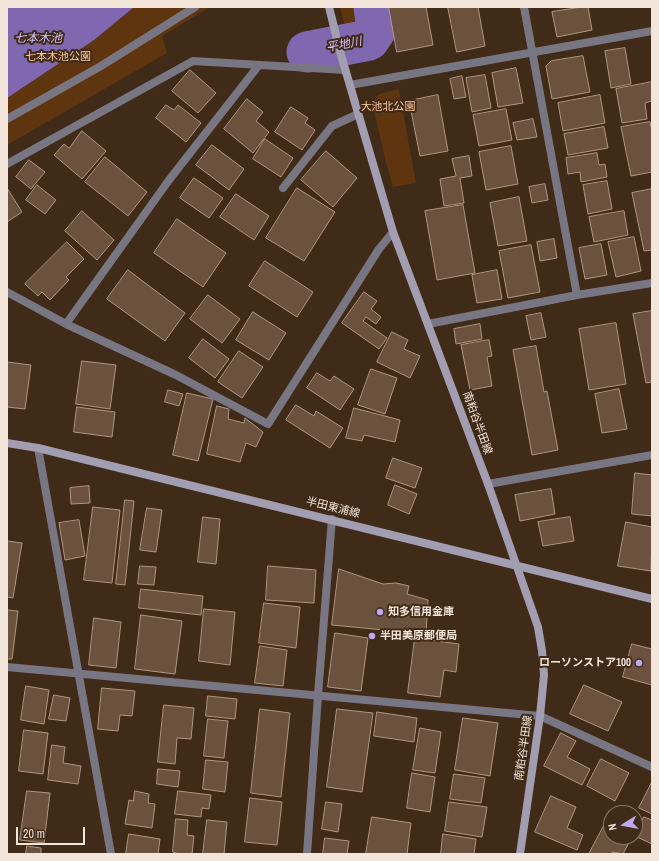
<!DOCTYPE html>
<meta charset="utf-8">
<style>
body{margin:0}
#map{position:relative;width:659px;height:861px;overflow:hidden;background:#402a18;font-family:"Archivo Narrow",sans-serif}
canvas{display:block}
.frame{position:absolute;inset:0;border:8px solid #f3e5da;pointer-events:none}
.north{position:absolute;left:603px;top:805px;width:40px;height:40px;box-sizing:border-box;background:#402a18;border:1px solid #887566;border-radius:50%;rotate:259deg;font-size:11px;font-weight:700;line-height:16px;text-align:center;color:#f3e5da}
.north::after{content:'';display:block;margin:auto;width:14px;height:18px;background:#bfa8f4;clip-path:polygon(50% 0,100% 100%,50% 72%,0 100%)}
.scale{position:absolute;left:16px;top:827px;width:69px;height:18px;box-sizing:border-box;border:2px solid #f3e5da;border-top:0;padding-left:5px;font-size:12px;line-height:14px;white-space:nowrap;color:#f3e5da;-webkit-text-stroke:3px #402a18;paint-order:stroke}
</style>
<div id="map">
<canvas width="659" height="861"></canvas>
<div class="frame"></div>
<div class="north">N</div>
<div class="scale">20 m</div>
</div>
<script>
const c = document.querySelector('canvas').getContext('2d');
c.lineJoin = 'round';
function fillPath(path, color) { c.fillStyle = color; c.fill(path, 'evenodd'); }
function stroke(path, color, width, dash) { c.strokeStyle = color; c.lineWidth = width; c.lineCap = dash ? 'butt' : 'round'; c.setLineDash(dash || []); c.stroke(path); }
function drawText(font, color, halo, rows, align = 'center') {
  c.font = font + ' "Archivo Narrow","Noto Sans JP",sans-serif'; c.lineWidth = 4; c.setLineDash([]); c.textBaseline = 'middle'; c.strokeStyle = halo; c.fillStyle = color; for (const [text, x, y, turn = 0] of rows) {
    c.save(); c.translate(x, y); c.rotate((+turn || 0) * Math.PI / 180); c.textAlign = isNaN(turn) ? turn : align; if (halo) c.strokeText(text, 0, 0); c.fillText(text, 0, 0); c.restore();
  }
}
const green = new Path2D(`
 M7 7H210L162 36 167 53 7 145Z
 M340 7H366L368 23 362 30 347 35Z
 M399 89 416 183 393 187 385 159 372 102 379 94Z`);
const water = new Path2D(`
 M7 7H134L94 40 7 98Z`);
const river = new Path2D(`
 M307 52 369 40 377 28 374 7`);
const building = new Path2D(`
 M389 7H426L433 45 397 52Z
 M448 7H478L485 46 457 52Z
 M582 7H588L592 30 557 37 552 12Z
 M625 48 631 84 611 88 605 51Z
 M583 56 590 92 552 99 546 66 551 61Z
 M516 68 523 103 498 107 492 73Z
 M190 70 216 93 198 113 172 91Z
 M485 75 491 108 472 112 466 78Z
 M462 76 466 97 454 99 450 79Z
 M652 82V101L645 103 647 119 622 123 616 89Z
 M438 95 448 151 420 156 409 101Z
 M600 95 605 123 563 131 558 103Z
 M247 99 263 112 256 121 269 132 253 153 224 129Z
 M166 105 174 110 178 105 201 123 186 142 156 118Z
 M291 107 308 118 305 123 315 130 302 150 275 132Z
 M506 109 512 140 479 146 473 115Z
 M533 119 537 137 517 140 513 123Z
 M650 122 652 131V172L631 176 621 127Z
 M604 127 608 148 568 155 564 134Z
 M82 131 106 151 82 179 54 155 64 144 69 148Z
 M265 139 293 158 281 177 253 159Z
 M212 145 244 169 229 190 196 165Z
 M511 146 518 184 486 190 479 152Z
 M326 151 357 178 333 207 301 180Z
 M597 153 599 165 605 164 607 177 581 182 580 172 568 174 566 158Z
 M469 156 472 176 460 178 464 203 444 206 440 179 456 176 452 159Z
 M105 157 147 192 128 216 85 182Z
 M29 160 45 172 31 189 16 177Z
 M194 178 223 198 209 218 180 198Z
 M607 181 612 209 588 214 583 185Z
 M545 184 548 200 532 203 529 187Z
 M37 185 56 200 45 214 26 200Z
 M7 188 22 212 7 222Z
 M297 188 335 212 304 261 266 238Z
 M652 189V250L644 251 632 193Z
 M236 194 269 216 254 240 220 217Z
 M519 197 527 241 498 246 490 203Z
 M463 205 475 273 437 280 425 211Z
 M82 211 114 240 97 260 65 231Z
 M624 211 628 235 594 242 589 217Z
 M177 219 226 253 203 287 154 253Z
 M634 237 641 271 616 277 608 242Z
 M554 239 557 258 540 261 537 242Z
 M67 242 84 259 66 277 69 280 50 300 42 292 38 296 25 284Z
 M601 244 607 275 585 279 579 248Z
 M531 245 540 292 508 298 499 251Z
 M265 261 313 292 297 317 249 286Z
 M128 270 185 313 165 341 107 299Z
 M497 270 502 299 477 303 472 275Z
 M364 292 377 301 371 309 381 317 376 324 366 317 363 321 387 338 379 349 342 323Z
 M208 295 240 319 222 343 190 319Z
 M652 311V382L646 383 633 314Z
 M253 312 286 333 269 360 236 340Z
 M541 313 546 337 531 340 526 316Z
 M616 323 626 384 589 390 579 329Z
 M480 324 482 339 456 344 454 329Z
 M392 332 408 340 404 349 420 356 410 378 377 362Z
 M203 339 229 359 215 378 189 358Z
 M489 340 492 356 487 357 492 386 470 390 461 345Z
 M536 346 544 392 547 391 558 450 532 455 513 350Z
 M239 351 263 367 242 398 218 382Z
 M82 361 116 365 110 409 76 404Z
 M7 362 31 365 25 409 7 407Z
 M371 369 397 378 385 414 358 405Z
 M317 373 330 381 334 376 354 389 340 410 307 388Z
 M619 389 627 429 602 433 595 394Z
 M168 390 183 394 179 406 165 402Z
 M187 393 213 399 198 461 173 455Z
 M296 405 314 416 316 411 343 428 330 448 286 420Z
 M217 406 229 409 228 419 244 423 245 418 263 432 256 447 246 443 240 462 207 454Z
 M77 407 115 412 112 437 74 432Z
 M354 408 400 420 395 442 364 435 362 441 346 438Z
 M393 458 422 468 415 488 386 478Z
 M635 473 652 475V516L632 514Z
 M395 485 417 494 409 514 388 505Z
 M89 486 90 503 71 504 70 488Z
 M551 489 555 514 520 521 515 495Z
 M125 500 134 501 125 585 116 584Z
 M93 507 120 510 112 583 84 580Z
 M147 508 162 510 156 552 140 550Z
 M203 517 220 519 216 564 198 562Z
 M570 517 574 541 543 546 538 522Z
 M79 520 85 556 65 560 59 523Z
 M626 522 652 527 651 571 618 566Z
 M7 541 22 543 13 598 7 597Z
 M140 566 156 567 154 585 138 584Z
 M268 566 316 570 314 603 266 600Z
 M339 569 383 584 396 583 409 586 407 594 428 600 426 634 332 625Z
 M141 589 203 596 201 615 139 608Z
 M264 603 300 607 296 648 259 643Z
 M204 609 235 612 230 665 199 661Z
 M7 610 18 611 12 659H7Z
 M141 615 182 621 175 674 135 669Z
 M94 618 121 622 116 668 89 665Z
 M335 633 368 638 361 691 328 687Z
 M415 638 459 644 456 672 444 670 440 697 408 693Z
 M632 644 652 649V685L623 677Z
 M260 646 287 650 283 686 255 683Z
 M584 685 622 702 608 731 570 714Z
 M26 686 49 690 44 724 21 720Z
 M102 688 135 691 132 716 120 715 118 731 98 729Z
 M54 695 70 698 66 721 49 719Z
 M208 696 237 699 235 719 206 716Z
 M164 705 194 708 191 739 177 738 175 764 158 762Z
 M260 709 290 713 281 797 251 793Z
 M337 709 373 713 362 792 327 787Z
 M377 712 417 718 414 742 374 736Z
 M463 718 498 723 490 776 455 770Z
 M208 719 228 721 224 758 204 756Z
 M420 728 441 732 435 773 413 770Z
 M24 730 48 733 43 774 19 771Z
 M561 733 576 741 567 757 590 769 582 785 544 766Z
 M52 745 65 747 63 763 81 766 78 784 48 780Z
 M601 759 629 773 615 801 587 786Z
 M206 760 228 762 225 792 203 789Z
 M158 769 180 771 178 787 157 784Z
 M412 773 435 777 430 812 407 808Z
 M454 774 485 778 481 803 450 799Z
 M652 782V814L639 808Z
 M27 791 50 793 44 843 20 840Z
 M135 791 149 794 148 803 155 804 152 828 125 824 129 800 133 801Z
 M178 791 211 795 209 809 202 808 201 817 175 814Z
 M551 796 576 807 567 828 583 835 577 850 535 832Z
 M250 798 282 802 277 845 245 842Z
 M326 802 342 804 338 832 322 829Z
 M449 802 487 807 482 837 445 831Z
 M372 817 411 823 407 854H366Z
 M644 817 652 820V844L635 836Z
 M176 819 188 820 187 835 194 836 192 854H179L173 852Z
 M207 820 227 822 224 854H203Z
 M607 820 611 822V837H632L623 854 612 852 611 854H589Z
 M129 834 160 839 158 854H126Z
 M443 834 476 839 474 854H441Z
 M325 838 349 841 347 854H323Z
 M27 846 41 848V854H26Z`);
const pedestrian = new Path2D(`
 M7 119 101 66 195 7`);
const minor = new Path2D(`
 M524 7 577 295
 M350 85 652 31
 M7 164 193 61 345 70
 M283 188 332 126 358 114
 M7 292 66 324 176 375 268 424 379 249 393 232
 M66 324 169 180 259 65
 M428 324 577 295 652 283
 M38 448 111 854
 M488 484 652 455
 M7 667 540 716 652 767
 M307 854 318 695 332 519`);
const secondary = new Path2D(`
 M329 7 341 55 393 232 488 484 538 627 542 651 544 675 540 716 520 854
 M7 443 38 448 652 599`);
const markers = [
 [380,612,4,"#bfa8f4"],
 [372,636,4,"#bfa8f4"],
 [639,663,4,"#bfa8f4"]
];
const parkNames = [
 ["七本木池公園",58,57],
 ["大池北公園",388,107]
];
const streetNames = [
 ["南粕谷半田線",477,423,70],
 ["半田東浦線",333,508,14],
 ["南粕谷半田線",524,748,-82]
];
const poiNames = [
 ["知多信用金庫",388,612],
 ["半田美原郵便局",380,636],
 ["ローソンストア100",631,663,"right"]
];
const waterNames = [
 ["七本木池",38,39],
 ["平地川",344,45,-11]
];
fillPath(green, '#5e350e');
fillPath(water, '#8068b1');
stroke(river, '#8068b1', 41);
fillPath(building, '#6a523e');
stroke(building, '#b09681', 1);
stroke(pedestrian, '#797683', 8);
stroke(minor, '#797683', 8);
stroke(secondary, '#a39db2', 8);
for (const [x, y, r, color] of markers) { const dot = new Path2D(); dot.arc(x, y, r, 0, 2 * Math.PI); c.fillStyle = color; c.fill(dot); stroke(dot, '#402a18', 1.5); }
drawText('11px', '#ffc89b', '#402a18', parkNames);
drawText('11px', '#f3e5da', '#402a18', streetNames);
drawText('bold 11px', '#f3e5da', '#402a18', poiNames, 'left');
drawText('italic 12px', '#d1bffc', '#402a18', waterNames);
</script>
